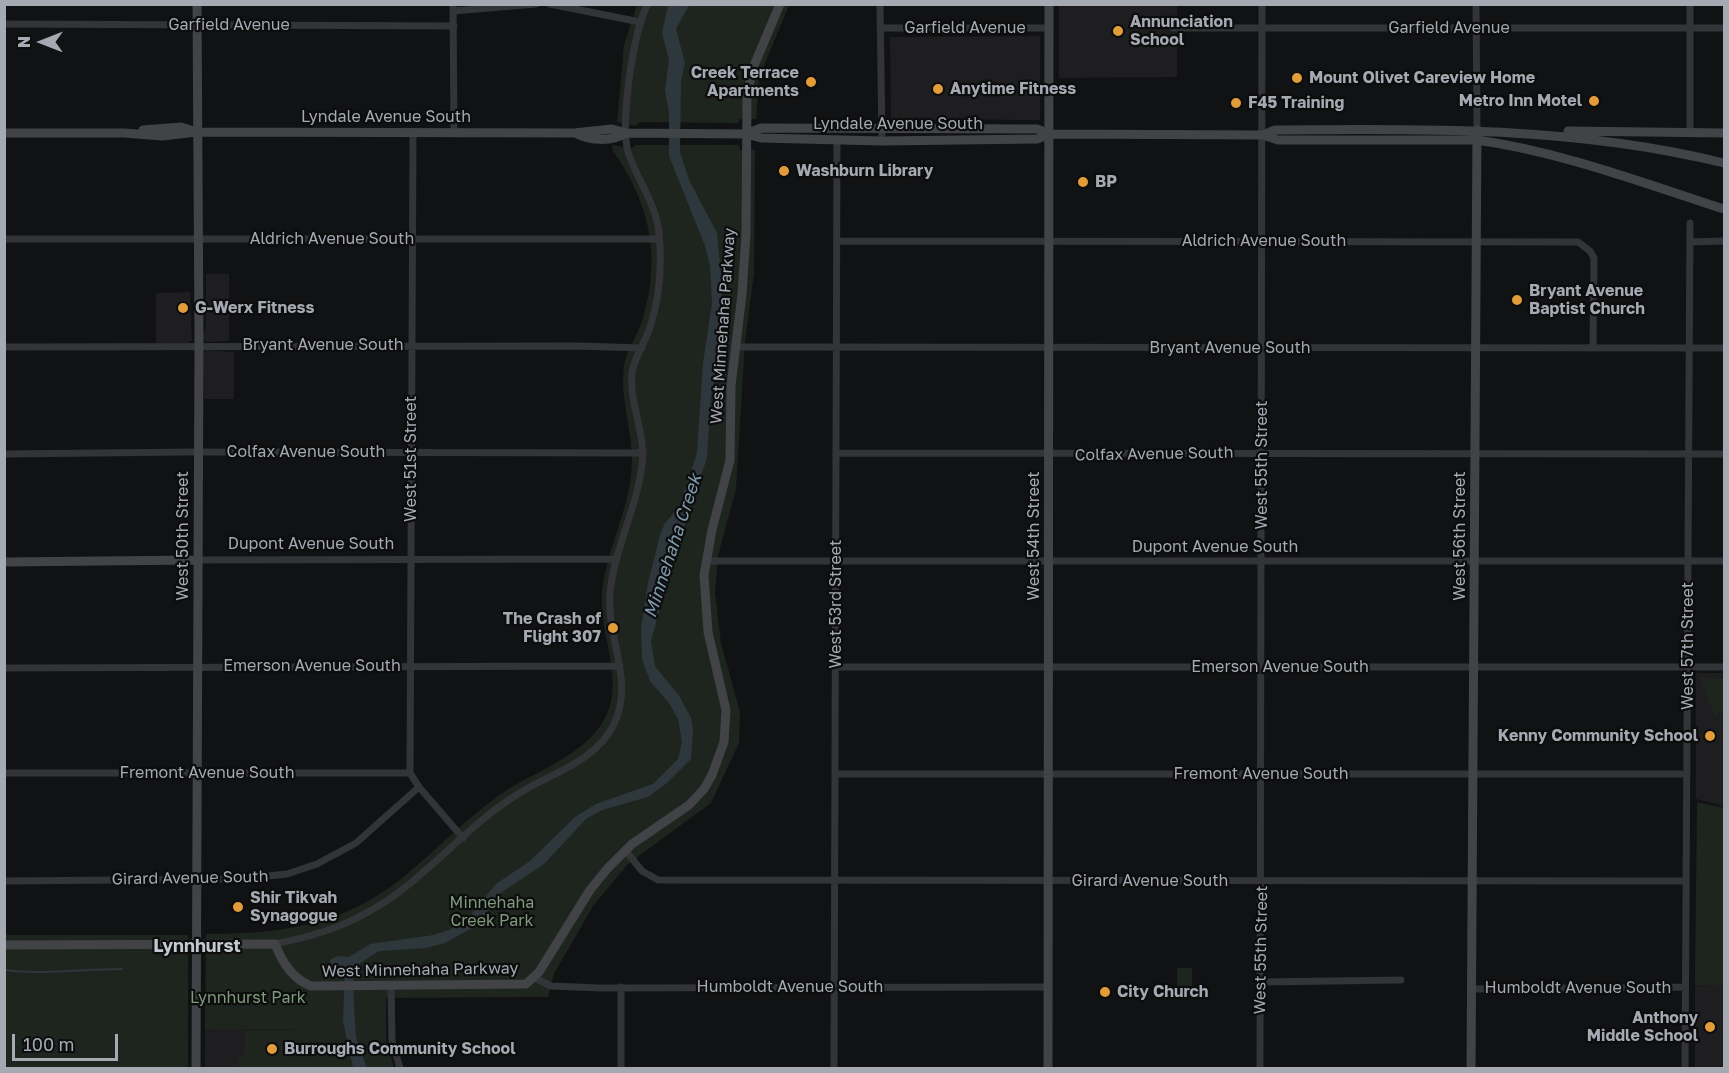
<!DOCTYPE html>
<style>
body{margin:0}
#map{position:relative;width:1729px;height:1073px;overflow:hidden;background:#111213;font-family:"Golos Text",sans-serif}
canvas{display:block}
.frame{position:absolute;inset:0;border:6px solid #a4a9b2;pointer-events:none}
.north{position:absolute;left:12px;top:12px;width:60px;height:60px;-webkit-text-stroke:4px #0d0d0e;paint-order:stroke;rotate:270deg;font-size:16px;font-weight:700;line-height:24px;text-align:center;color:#a4a9b2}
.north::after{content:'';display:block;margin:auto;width:21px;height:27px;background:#a4a9b2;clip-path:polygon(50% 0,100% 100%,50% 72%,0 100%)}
.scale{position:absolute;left:12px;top:1034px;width:106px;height:27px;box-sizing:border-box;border:3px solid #a4a9b2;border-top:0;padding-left:8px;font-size:18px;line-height:21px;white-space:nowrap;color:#a4a9b2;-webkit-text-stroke:4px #0d0d0e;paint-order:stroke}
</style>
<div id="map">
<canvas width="1729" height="1073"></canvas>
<div class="frame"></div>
<div class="north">N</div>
<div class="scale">100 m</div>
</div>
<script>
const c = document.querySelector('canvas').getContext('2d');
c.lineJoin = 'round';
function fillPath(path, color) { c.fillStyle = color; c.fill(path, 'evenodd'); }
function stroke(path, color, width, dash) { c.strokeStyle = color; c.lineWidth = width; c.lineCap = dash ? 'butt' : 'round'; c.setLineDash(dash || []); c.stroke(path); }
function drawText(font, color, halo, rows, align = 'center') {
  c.font = font + ' "Golos Text",sans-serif'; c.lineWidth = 4.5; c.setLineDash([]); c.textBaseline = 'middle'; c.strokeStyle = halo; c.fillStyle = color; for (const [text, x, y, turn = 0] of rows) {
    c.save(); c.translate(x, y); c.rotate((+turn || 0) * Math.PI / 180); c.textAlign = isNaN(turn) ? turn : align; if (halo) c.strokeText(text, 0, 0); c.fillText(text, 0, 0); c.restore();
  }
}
const built = new Path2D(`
 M1059 5H1177V77L1059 78Z
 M1040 36V120L891 119 890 37Z
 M206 274H229V341L206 342 203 338 206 324Z
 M190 292 192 340 188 343 156 344V293Z
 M206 350 234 352V399H204L203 354Z
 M1696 673H1724V806L1696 799Z
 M1695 985 1724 986V1068H1695Z
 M205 1013 237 1029 333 1030 345 1068H205Z`);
const green = new Path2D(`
 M637 5H789L759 78 756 119H740L739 123 640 122 635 126 617 122 624 45Z
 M612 145 632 148 636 145H739L740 150H755L754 273 745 342 736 489 718 556 715 592 721 643 740 712 739 743 711 803 628 864 593 906 554 974 548 997 386 998V1039L394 1068H238V1058L245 1053V1031L316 1030 205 1029 206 934C279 934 342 926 401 879 434 852 464 821 498 796 533 771 582 758 604 720 626 682 599 635 602 594 605 554 626 517 631 476 636 437 619 402 624 366 627 350 637 336 642 321 649 299 653 272 651 248 648 212 633 179 613 151Z
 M1700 677 1724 679V712L1719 711 1715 718Z
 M1697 802 1724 808V986L1695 985Z
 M4 935H188V1068H5Z
 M1177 968H1192V995H1177Z`);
const water = new Path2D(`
 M668 5H689L676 29 685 63 681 81 680 152 689 180 717 233 722 284 720 351 711 396 707 458 676 550 651 641 655 666 680 697 691 718 693 731 691 759 667 783 648 797 602 810 586 819 544 864 499 894 479 924 445 943 426 948 379 951 360 963 353 975 354 1007 356 1038 367 1068H353L343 1021 345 969 331 966 330 960 337 956 349 957 370 944 434 935 451 929 469 917 496 884 530 861 575 817 596 804 653 784 678 759 682 742 678 719 669 703 650 681 642 659 641 628 648 583 660 535 665 523 679 507 697 453 703 363 712 303 710 266 705 246 669 156V113L665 90 669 60 662 33Z`);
const stream = new Path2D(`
 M4 970C44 975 82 969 122 969`);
const street = new Path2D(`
 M453 4 454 132
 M550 4 640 22
 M880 4 882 141
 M1476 4 1477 130
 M1690 4V133
 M453 11 536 4
 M4 24 454 26
 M880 28H1049
 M1173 28H1724
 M413 132 410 773 419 787 463 838
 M4 239H659
 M837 241 1578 242 1590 251 1594 258 1593 348
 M1690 242 1724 241
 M4 347 576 346 642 348
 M735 347 1724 348
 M836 453 1724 454
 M4 454 189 452 643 453
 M197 560 617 559
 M706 561H1724
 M835 667H1724
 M4 668 620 666
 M4 773H410
 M835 774H1687
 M626 851 642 871 658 880 1686 881
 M4 881 240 879 287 874 317 864 356 843 419 787
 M275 944C308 937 339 929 368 912 424 882 464 827 518 794 551 773 596 762 614 724 635 680 606 638 610 593 614 549 637 509 642 464 646 433 629 404 632 373 634 357 647 340 651 324 660 295 662 263 659 233 656 203 637 180 628 152 620 124 633 30 648 4
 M535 978 551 986 600 988 1048 987
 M1260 982 1401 980
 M391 986 392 1041 400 1068
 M1472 989 1685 987
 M621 1068V987
 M834 1068 837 139
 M1260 1068 1262 4
 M1685 1068 1690 223`);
const secondary = new Path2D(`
 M143 130 181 127 197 132
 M1568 131 1724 133
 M4 133H124L162 136 197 132 574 133 612 129 626 133 746 134 761 138 882 141 1037 139 1050 134
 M575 133C590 141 612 142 626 133
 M746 134 761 128 1037 129 1050 134 1263 135 1275 130C1426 128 1577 127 1724 163
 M1263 135 1278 140H1477C1562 152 1643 183 1724 209
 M4 562 197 560
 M4 945 275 944C282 962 292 979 311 986L526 984 539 972 590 890 607 869 632 844 689 805 704 789 712 775 724 742 726 710 708 632 704 575 712 530 730 460 731 386 742 294 746 234 747 94 753 68 780 4
 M196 1068 199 340 197 4
 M1048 1068 1049 4
 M1471 1068 1477 130`);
const markers = [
 [1118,31,6,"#e29d3a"],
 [1297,78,6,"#e29d3a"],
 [811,82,6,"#e29d3a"],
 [938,89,6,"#e29d3a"],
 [1594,101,6,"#e29d3a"],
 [1236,103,6,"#e29d3a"],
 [784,171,6,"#e29d3a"],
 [1083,182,6,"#e29d3a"],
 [1517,300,6,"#e29d3a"],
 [183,308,6,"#e29d3a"],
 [613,628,6,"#e29d3a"],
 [1710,736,6,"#e29d3a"],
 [238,907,6,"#e29d3a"],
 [1105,992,6,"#e29d3a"],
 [1710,1027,6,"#e29d3a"],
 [272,1049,6,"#e29d3a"]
];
const poiNames = [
 ["Annunciation",1130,22],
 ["School",1130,40],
 ["Creek Terrace",799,73,"right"],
 ["Apartments",799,91,"right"],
 ["Mount Olivet Careview Home",1309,78],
 ["Anytime Fitness",950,89],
 ["Metro Inn Motel",1582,101,"right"],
 ["F45 Training",1248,103],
 ["Washburn Library",796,171],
 ["BP",1095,182],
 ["Bryant Avenue",1529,291],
 ["Baptist Church",1529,309],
 ["G-Werx Fitness",195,308],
 ["The Crash of",601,619,"right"],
 ["Flight 307",601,637,"right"],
 ["Kenny Community School",1698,736,"right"],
 ["Shir Tikvah",250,898],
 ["Synagogue",250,916],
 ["City Church",1117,992],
 ["Anthony",1698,1018,"right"],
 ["Middle School",1698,1036,"right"],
 ["Burroughs Community School",284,1049]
];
const streetNames = [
 ["Garfield Avenue",229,25],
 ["Garfield Avenue",965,28],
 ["Garfield Avenue",1449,28],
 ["Lyndale Avenue South",386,117],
 ["Lyndale Avenue South",898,124],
 ["Aldrich Avenue South",332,239],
 ["Aldrich Avenue South",1264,241],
 ["West Minnehaha Parkway",723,326,-86],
 ["Bryant Avenue South",323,345],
 ["Bryant Avenue South",1230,348],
 ["Colfax Avenue South",306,452],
 ["Colfax Avenue South",1154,454,-1],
 ["West 51st Street",411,459,-90],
 ["West 55th Street",1262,465,-90],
 ["West 50th Street",183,536,-90],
 ["West 54th Street",1034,536,-90],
 ["West 56th Street",1460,536,-90],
 ["Dupont Avenue South",311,544],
 ["Dupont Avenue South",1215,547],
 ["West 53rd Street",836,604,-90],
 ["West 57th Street",1688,646,-90],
 ["Emerson Avenue South",312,666],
 ["Emerson Avenue South",1280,667],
 ["Fremont Avenue South",207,773],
 ["Fremont Avenue South",1261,774],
 ["Girard Avenue South",190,878,-1],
 ["Girard Avenue South",1150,881],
 ["West 55th Street",1261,950,-89],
 ["West Minnehaha Parkway",420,970,-1],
 ["Humboldt Avenue South",790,987],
 ["Humboldt Avenue South",1578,988]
];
const parkNames = [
 ["Minnehaha",492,903],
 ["Creek Park",492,921],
 ["Lynnhurst Park",248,998]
];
const waterNames = [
 ["Minnehaha Creek",673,546,-72]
];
const neighbourhoodNames = [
 ["Lynnhurst",197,946]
];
fillPath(built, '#1e1e20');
fillPath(green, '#1e251f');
fillPath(water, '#2e373c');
stroke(stream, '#2e373c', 2);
stroke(street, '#333437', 7);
stroke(secondary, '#414347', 9);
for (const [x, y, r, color] of markers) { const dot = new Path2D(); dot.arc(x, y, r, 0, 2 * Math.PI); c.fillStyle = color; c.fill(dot); stroke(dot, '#0d0d0e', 2); }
drawText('bold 16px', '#a4a9b2', '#0d0d0e', poiNames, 'left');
drawText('16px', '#a4a9b2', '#0d0d0e', streetNames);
drawText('16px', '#7d9c7c', '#0d0d0e', parkNames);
drawText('italic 18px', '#7d99ab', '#0d0d0e', waterNames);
drawText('bold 18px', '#c5c8cf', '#0d0d0e', neighbourhoodNames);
</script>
